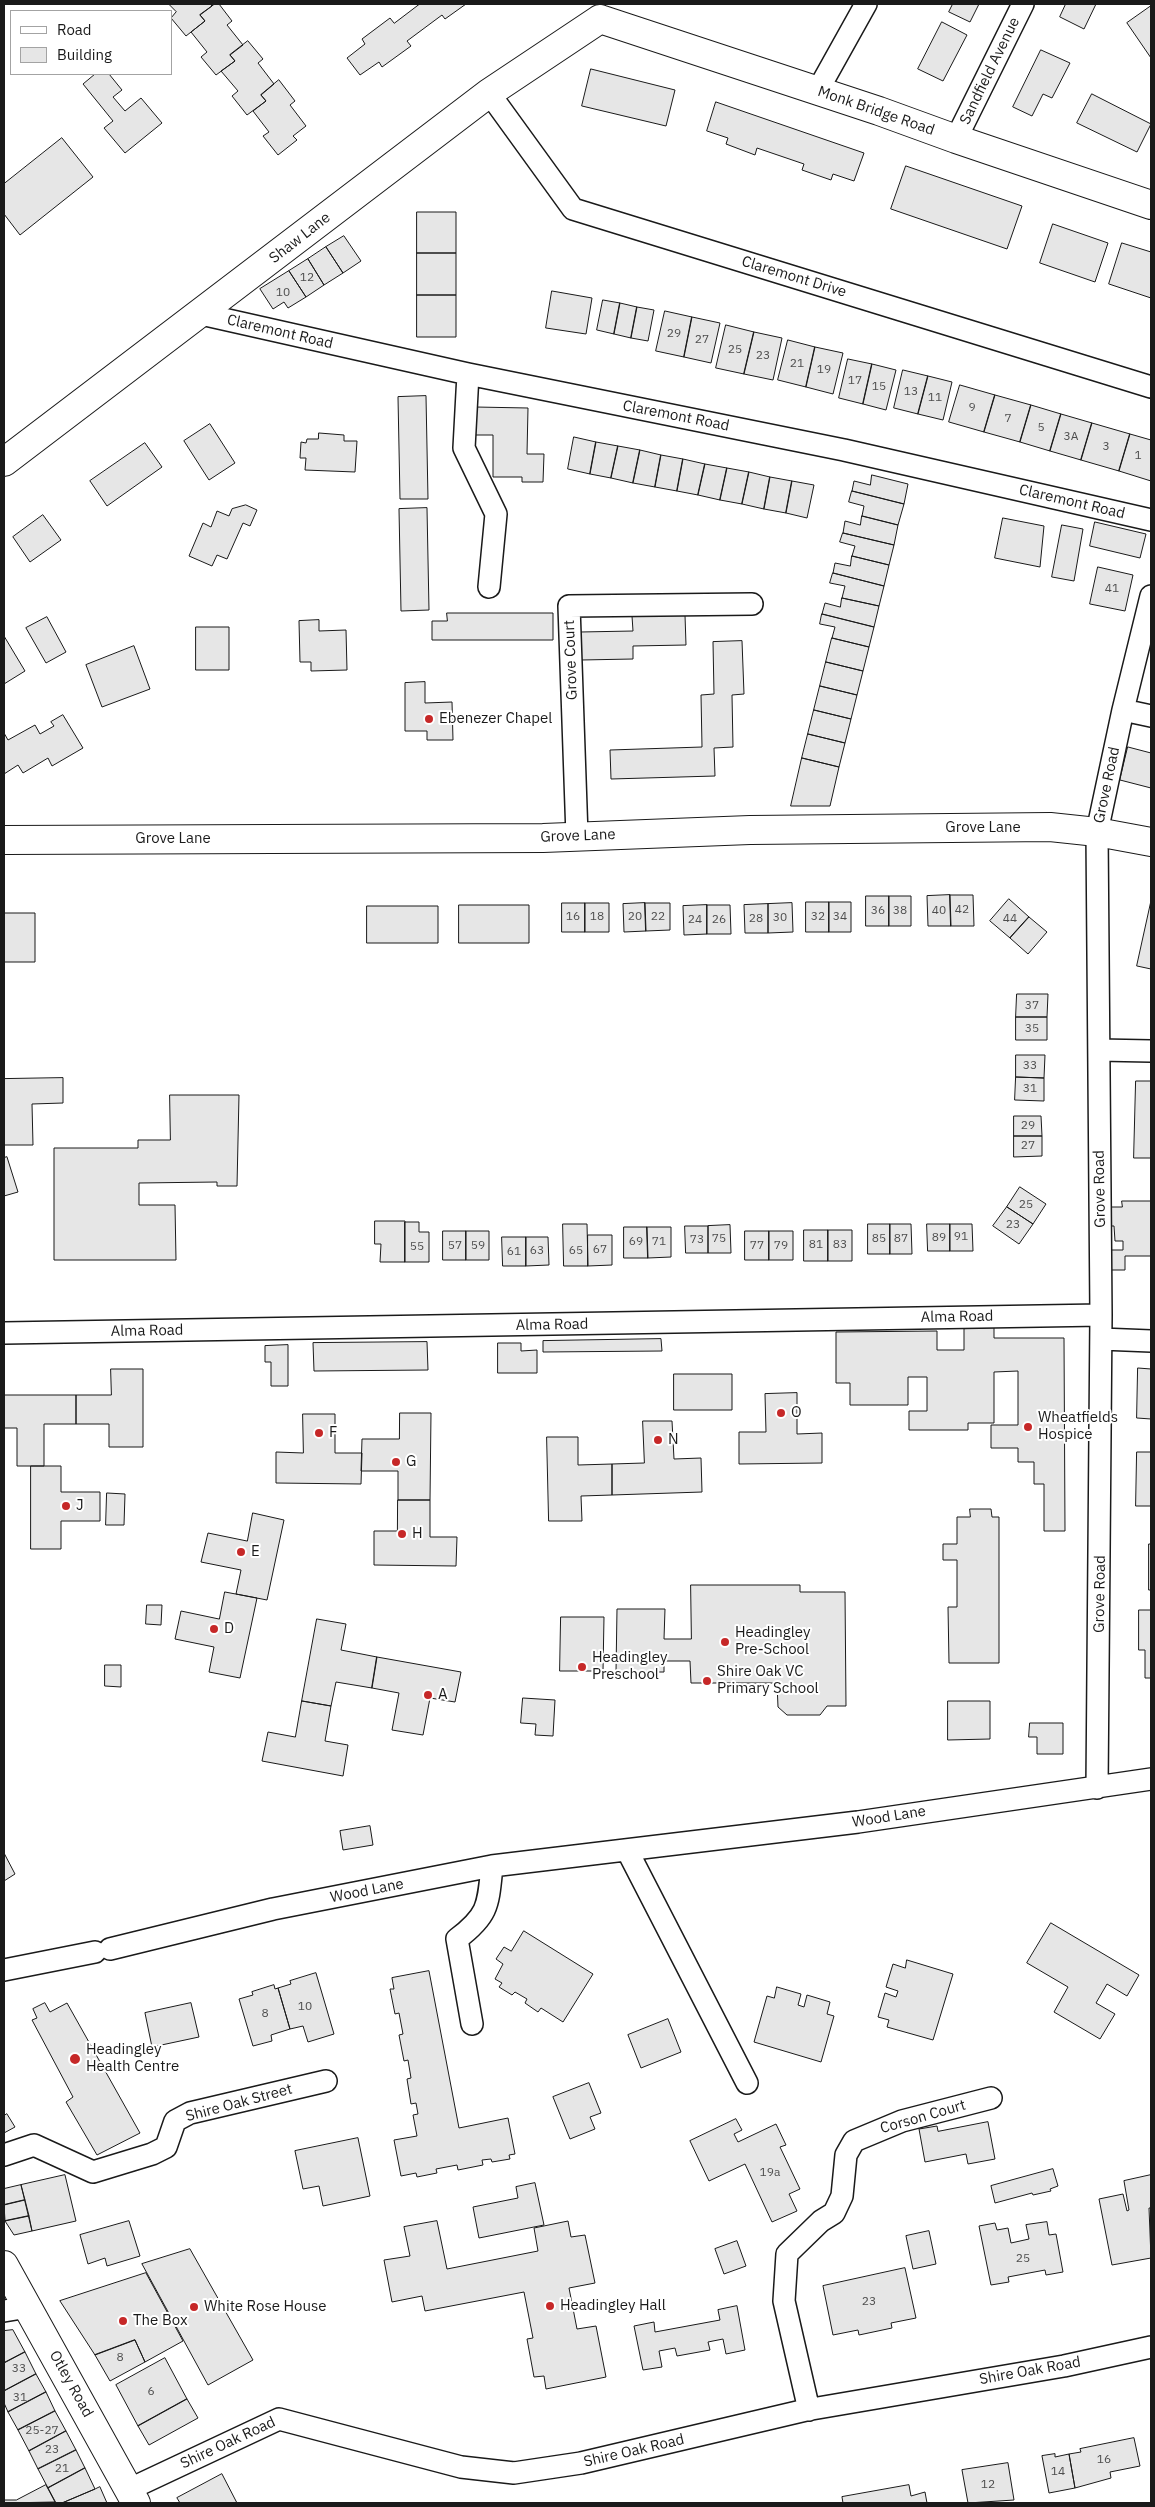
<!DOCTYPE html>
<style>
body{margin:0}
#map{position:relative;width:1155px;height:2507px;overflow:hidden;background:#fff;font-family:"IBM Plex Sans",sans-serif}
canvas{display:block}
.frame{position:absolute;inset:0;border:5px solid #1a1a1a;pointer-events:none}
.legend{position:absolute;left:10px;top:10px;width:162px;height:65px;box-sizing:border-box;background:#fff;border:1px solid #a3a3a3;margin:0;padding:6px 9px;list-style:none;font-size:15px;color:#1a1a1a}
.legend li{display:flex;align-items:center;gap:10px;height:25px}
.legend b{width:25px;border:1px solid #a3a3a3}
</style>
<div id="map">
<canvas width="1155" height="2507"></canvas>
<div class="frame"></div>
<ul class="legend">
<li><b style="height:6px;background:#fff"></b>Road</li>
<li><b style="height:14px;background:#e6e6e6"></b>Building</li>
</ul>
</div>
<script>
const c = document.querySelector('canvas').getContext('2d');
c.lineJoin = 'round';
function fillPath(path, color) { c.fillStyle = color; c.fill(path, 'evenodd'); }
function stroke(path, color, width, dash) { c.strokeStyle = color; c.lineWidth = width; c.lineCap = dash ? 'butt' : 'round'; c.setLineDash(dash || []); c.stroke(path); }
function drawText(font, color, halo, rows, align = 'center') {
  c.font = font + ' "IBM Plex Sans",sans-serif'; c.lineWidth = 4; c.setLineDash([]); c.textBaseline = 'middle'; c.strokeStyle = halo; c.fillStyle = color; for (const [text, x, y, turn = 0] of rows) {
    c.save(); c.translate(x, y); c.rotate((+turn || 0) * Math.PI / 180); c.textAlign = isNaN(turn) ? turn : align; if (halo) c.strokeText(text, 0, 0); c.fillText(text, 0, 0); c.restore();
  }
}
const building = new Path2D(`
 M169 4H210L212 6 200 15 205 21 186 36 171 18 176 12Z
 M215 4H219L232 21 227 25 243 45 230 55 235 61 216 75 201 57 207 52 191 32 205 21 200 15Z
 M420 4H466L445 19 442 15 407 41 411 46 382 67 379 62 360 75 347 58 365 44 362 39 390 18 394 23Z
 M953 4H979L970 22 949 12Z
 M1066 4H1096L1084 29 1060 17Z
 M1151 6V58L1127 23Z
 M942 22 967 35 943 81 918 69Z
 M248 41 263 59 258 63 274 84 261 95 266 101 247 115 232 96 238 91 221 71 235 61 230 55Z
 M1041 50 1070 63 1052 98 1043 94 1032 116 1013 107Z
 M591 69 675 90 666 126 582 106Z
 M109 74 122 90 113 97 125 111 141 98 162 123 125 153 104 128 113 121 83 84 95 74Z
 M279 80 295 101 290 105 306 126 293 136 297 140 278 155 263 136 269 132 253 111 266 101 261 95Z
 M1092 94 1151 124 1137 152 1077 123Z
 M716 102 864 153 854 181 833 174 831 180 802 170 804 164 757 148 755 155 726 144 728 138 707 131Z
 M62 138 93 177 20 235 4 214V184Z
 M906 166 1022 206 1007 249 891 209Z
 M417 212H456V253H417Z
 M1053 224 1108 243 1095 282 1040 263Z
 M344 236 361 261 343 273 326 247Z
 M1122 243 1151 252V298L1109 284Z
 M326 247 343 273 324 285 308 259Z
 M417 253H456V295H417Z
 M308 259 324 285 306 297 289 271Z
 M289 271 306 297 288 308 284 302 273 309 260 289Z
 M552 291 592 298 586 334 546 328Z
 M417 295H456V337H417Z
 M603 300 620 303 614 334 597 330Z
 M620 303 637 307 631 338 614 334Z
 M637 307 654 310 648 341 631 338Z
 M665 311 692 317 684 357 656 351Z
 M692 317 720 323 711 363 684 357Z
 M726 325 754 332 744 374 716 368Z
 M754 332 782 338 773 380 744 374Z
 M788 340 815 347 806 387 778 380Z
 M815 347 843 353 833 394 806 387Z
 M848 359 872 364 863 404 839 398Z
 M872 364 896 370 886 410 863 404Z
 M903 370 928 376 918 414 894 408Z
 M928 376 952 382 943 420 918 414Z
 M960 385 995 395 984 432 949 422Z
 M995 395 1031 405 1020 442 984 432Z
 M426 396 428 499H400L398 397Z
 M1031 405 1061 414 1050 451 1020 442Z
 M475 407 528 408 527 454H544L543 482H522V477H493V435H475Z
 M1061 414 1092 423 1081 460 1050 451Z
 M1092 423 1130 434 1119 471 1081 460Z
 M210 424 235 463 209 480 184 441Z
 M319 433 344 435V441H357L355 472 305 470 306 458H300L301 442 306 443 307 439H318Z
 M1130 434 1151 440V481L1119 471Z
 M574 437 596 442 590 474 568 469Z
 M596 442 618 446 611 478 590 474Z
 M145 443 162 467 107 506 90 481Z
 M618 446 640 450 633 483 611 478Z
 M640 450 661 455 655 487 633 483Z
 M661 455 683 459 677 491 655 487Z
 M683 459 705 464 698 495 677 491Z
 M705 464 727 468 720 500 698 495Z
 M727 468 749 472 742 504 720 500Z
 M749 472 770 477 764 509 742 504Z
 M872 475 908 484 904 504 852 491 854 481 870 485Z
 M770 477 792 481 786 513 764 509Z
 M792 481 814 485 807 518 786 513Z
 M852 491 904 504 898 525 862 516 864 506 849 502Z
 M246 505 257 510 250 526 243 523 227 559 217 555 212 566 189 556 203 523 211 527 217 511 229 516 232 509Z
 M427 508 429 610 401 611 399 509Z
 M43 515 61 540 30 562 13 537Z
 M862 516 898 525 894 545 843 533 845 521 860 525Z
 M1003 518 1044 526 1040 567 995 558Z
 M1095 522 1146 534 1140 558 1090 546Z
 M1062 525 1083 529 1074 581 1052 577Z
 M843 533 894 545 889 565 852 556 855 546 840 542Z
 M852 556 889 565 884 586 833 573 835 563 850 566Z
 M1098 567 1133 575 1125 611 1090 604Z
 M833 573 884 586 879 606 842 598 845 586 830 583Z
 M842 598 879 606 874 627 822 614 825 603 840 607Z
 M447 613H553V640H432V621H447Z
 M822 614 874 627 869 647 832 638 835 627 820 624Z
 M685 615 686 645 633 646V659L581 660 580 632 633 631 632 616Z
 M47 617 66 652 46 663 26 628Z
 M319 620V631L346 630 347 670 311 671V662H300L299 621Z
 M196 627H229V670H196Z
 M4 636 25 671 4 684Z
 M832 638 869 647 863 671 826 662Z
 M742 641 744 694 732 695 733 747 714 748 715 776 611 779 610 750 702 747 701 695 714 694 713 642Z
 M134 646 150 689 102 707 86 665Z
 M826 662 863 671 857 695 820 686Z
 M425 682V703L452 702 453 740H427V731H405V683Z
 M820 686 857 695 851 719 814 710Z
 M814 710 851 719 845 743 808 734Z
 M63 715 83 748 52 766 48 758 23 773 18 765 4 774V733L8 740 35 725 40 734 54 726 51 722Z
 M808 734 845 743 839 767 802 758Z
 M1128 747 1151 753V788L1120 780Z
 M802 758 839 767 830 806H791Z
 M950 895 951 926H928L927 896Z
 M950 895H973L974 926H951Z
 M866 896H889V926H866Z
 M889 896H911V926H889Z
 M1009 899 1029 917 1010 938 990 921Z
 M1151 901V969L1137 966Z
 M806 902H829V932H806Z
 M829 902H851V932H829Z
 M562 903H585V932H562Z
 M585 903H609V932H585Z
 M645 903 646 931 624 932 623 904Z
 M645 903H670V930L646 931Z
 M792 903 793 932 768 933V904Z
 M768 904V933H745L744 905Z
 M459 905H529V943H459Z
 M707 905V934L684 935 683 906Z
 M707 905H730L731 934H707Z
 M367 906H438V943H367Z
 M4 913H35V962H4Z
 M1029 917 1047 932 1028 954 1010 938Z
 M1017 994H1048L1047 1017H1016Z
 M1016 1017H1047V1040H1016Z
 M1016 1055H1045L1044 1078 1016 1077Z
 M1016 1077 1044 1078V1101L1015 1100Z
 M63 1078V1103L32 1104 33 1145H4V1079Z
 M1136 1081H1151V1158H1134Z
 M170 1095H239L237 1186H217V1182L139 1183V1205H175L176 1260H54V1148H138V1140H170Z
 M1014 1116H1041L1042 1136H1014Z
 M1014 1136H1042V1156L1014 1157Z
 M7 1157 18 1192 4 1196V1158Z
 M1020 1187 1046 1204 1033 1224 1007 1207Z
 M1122 1201H1151V1256H1125V1270H1110V1250H1123V1241H1115L1114 1226H1111V1207H1122Z
 M1007 1207 1033 1224 1019 1244 993 1226Z
 M375 1221H405V1262H380L381 1244H375Z
 M405 1222H419V1232H429V1262H405Z
 M563 1224H587L588 1266H564Z
 M868 1224H890V1254H868Z
 M890 1224H911L912 1254H890Z
 M927 1224H950V1251H928Z
 M950 1224H972L973 1251H950Z
 M730 1225 731 1253H708V1226Z
 M685 1226H708V1253H686Z
 M624 1227H647L648 1258H624Z
 M647 1227H671V1257L648 1258Z
 M804 1230H828V1261H804Z
 M828 1230H852V1261H828Z
 M443 1231H466V1260H443Z
 M466 1231H489V1260H466Z
 M745 1231H769V1260H745Z
 M769 1231H793V1260H769Z
 M588 1235H612V1265L588 1266Z
 M502 1237H526V1266H503Z
 M526 1237H548L549 1265 526 1266Z
 M994 1328V1338H1064L1065 1531H1044V1484H1034V1462H1018V1448H991V1425H1018V1371L994 1372V1423H968V1430H909V1411H927V1377H908V1405H850V1383H836V1332L937 1331V1350H964V1329Z
 M661 1339 662 1351 543 1352V1341Z
 M427 1342 428 1370 314 1371 313 1343Z
 M498 1343H521V1351L537 1350V1373H498Z
 M288 1345V1386H271V1362H265V1346Z
 M1138 1368 1151 1369V1419L1137 1418Z
 M111 1369H143V1447H109V1424H76V1395H111Z
 M674 1374H732V1410H674Z
 M797 1393V1434L822 1433V1463L739 1464V1432H766L765 1394Z
 M4 1395H76V1424H44V1466H17V1428H4Z
 M400 1413H431L430 1500H398V1471H361L362 1439H399Z
 M303 1414H335V1453H362L361 1484 276 1483V1452L303 1453Z
 M643 1421H672L674 1459 701 1458 702 1492 612 1495V1464L644 1463Z
 M547 1437H578V1465L612 1464V1495L581 1496 582 1521H549Z
 M1137 1452H1151V1506H1136Z
 M31 1466H61V1492H100V1521H61V1549H31Z
 M107 1493 125 1494 124 1525H106Z
 M398 1500H430V1537H457L456 1566 374 1565V1531H397Z
 M970 1509H991L992 1517H999V1663H949L948 1607H957V1560H943V1544H957V1517H970Z
 M253 1513 284 1520 267 1600 236 1594 241 1570 201 1562 208 1533 247 1541Z
 M1149 1544H1151V1590H1149Z
 M691 1585H800V1592H845L846 1706H827L820 1715H787L778 1707 777 1683H691L690 1661H664V1672H616L617 1609H665L664 1639H691Z
 M225 1592 257 1598 240 1678 209 1672 214 1647 175 1639 181 1611 219 1619Z
 M147 1605H162L161 1625 146 1624Z
 M1139 1610H1151V1678H1145V1650H1139Z
 M561 1617H604L603 1671H560Z
 M317 1619 346 1624 341 1650 377 1657 372 1688 336 1682 331 1706 302 1701Z
 M377 1657 461 1672 455 1702 430 1698 423 1735 392 1730 399 1693 372 1688Z
 M105 1665H121V1687L105 1686Z
 M523 1698 555 1700 553 1736 535 1735 536 1724 521 1723Z
 M302 1701 331 1706 325 1741 348 1745 343 1776 262 1761 268 1732 295 1737Z
 M948 1701H990V1739L948 1740Z
 M1030 1723H1063V1754H1037V1737H1029Z
 M370 1826 373 1845 343 1850 340 1831Z
 M4 1853 15 1874 4 1881Z
 M1051 1923 1139 1975 1127 1996 1107 1984 1096 2003 1115 2014 1100 2039 1054 2012 1068 1987 1027 1963Z
 M524 1931 593 1974 563 2022 541 2008 538 2012 525 2003 527 1999 515 1992 512 1995 499 1987 502 1983 495 1979 503 1964 496 1959 504 1947 511 1951Z
 M907 1960 953 1974 933 2040 887 2027 889 2020 878 2017 885 1993 896 1997 898 1991 886 1987 893 1964 905 1968Z
 M429 1971 459 2128 508 2118 515 2154 509 2155 510 2159 492 2162 491 2159 482 2160 483 2165 458 2170 457 2165 436 2169 437 2173 417 2177 416 2173 401 2176 394 2140 417 2136 413 2115 418 2114 416 2103 411 2104 407 2079 411 2078 408 2060 404 2061 399 2035 403 2034 399 2013 395 2014 390 1989H394L392 1978Z
 M316 1973 334 2034 308 2042 303 2026 290 2029 278 1988 291 1984 290 1981Z
 M274 1985 275 1989 278 1988 290 2029 271 2035 272 2041 253 2046 239 1999 253 1995 252 1992Z
 M777 1987 801 1994 798 2005 804 2007 807 1995 830 2002 827 2014 834 2016 821 2062 754 2042 767 1996 774 1998Z
 M45 2003 50 2012 67 2003 140 2133 97 2155 66 2102 73 2097 32 2020 37 2018 33 2009Z
 M191 2003 199 2037 152 2047 145 2013Z
 M668 2019 681 2052 641 2068 628 2035Z
 M589 2083 601 2113 590 2117 595 2129 570 2139 553 2097Z
 M7 2114 15 2127 4 2133V2116Z
 M736 2119 742 2130 734 2134 738 2142 776 2124 786 2145 780 2147 800 2189 789 2194 797 2211 772 2222 745 2164 709 2181 690 2141Z
 M988 2122 995 2159 968 2164 966 2154 925 2162 919 2129 937 2126 938 2131Z
 M358 2138 370 2196 323 2206 319 2186 303 2189 295 2151Z
 M1053 2169 1058 2186 1050 2189 1051 2191 1033 2195 1032 2193 995 2203 991 2186Z
 M65 2175 76 2221 32 2231 21 2185Z
 M1151 2175V2208H1149L1151 2258 1112 2265 1099 2199 1123 2194 1127 2211 1129 2210 1124 2181Z
 M535 2183 544 2225 479 2238 473 2207 518 2198 516 2187Z
 M21 2185 25 2200 4 2205V2189Z
 M25 2200 29 2216 5 2221 4 2205Z
 M29 2216 32 2231 14 2235 5 2221Z
 M129 2221 140 2256 107 2266 105 2258 88 2264 80 2235Z
 M437 2221 447 2269 538 2251 534 2228 568 2221 571 2237 585 2235 595 2283 569 2288 577 2329 596 2326 606 2377 546 2389 544 2376 534 2377 527 2339 533 2338 524 2292 425 2311 422 2296 392 2302 384 2260 410 2256 404 2227Z
 M1047 2222 1049 2235 1056 2234 1063 2272 1046 2275 1045 2270 1008 2277 1009 2282 991 2285 979 2226 995 2223 997 2230 1008 2228 1011 2243 1029 2239 1026 2225Z
 M929 2231 936 2264 913 2269 906 2236Z
 M737 2241 746 2266 724 2274 715 2249Z
 M190 2249 253 2360 208 2385 142 2264Z
 M905 2268 916 2318 891 2323 892 2328 859 2335 858 2330 833 2335 823 2286Z
 M146 2273 183 2341 145 2362 135 2340 95 2355 60 2301Z
 M737 2306 745 2350 726 2354 723 2339 708 2342 710 2350 677 2356 675 2348 659 2351 662 2367 643 2370 634 2326 654 2322 655 2332 720 2320 718 2310Z
 M13 2330 25 2352 4 2363V2331Z
 M135 2340 145 2362 110 2381 95 2355Z
 M25 2352 36 2374 4 2391V2363Z
 M165 2358 187 2399 138 2426 116 2385Z
 M36 2374 46 2392 8 2412 4 2403V2391Z
 M46 2392 55 2411 18 2430 8 2412Z
 M187 2399 198 2418 149 2445 138 2426Z
 M55 2411 66 2431 29 2451 18 2430Z
 M66 2431 76 2450 38 2469 29 2451Z
 M1134 2438 1140 2466 1110 2472 1111 2478 1075 2488 1069 2454 1081 2452 1080 2449Z
 M76 2450 85 2468 48 2488 38 2469Z
 M1055 2454V2457L1069 2454 1075 2488 1049 2493 1042 2456Z
 M1008 2463 1014 2500 968 2503 962 2470Z
 M85 2468 95 2489 62 2503H56L48 2488Z
 M222 2474 237 2503H180L177 2498Z
 M46 2485 55 2502 4 2503V2500H16Z
 M909 2485 911 2496 925 2492 927 2503H843L842 2497Z
 M100 2487 107 2503H62L95 2489Z`);
const street = new Path2D(`
 M818 90 866 4
 M489 93 573 209 1151 387
 M956 139 1023 4
 M201 314 468 374 844 450 1151 520
 M468 374 464 448 496 514 489 587
 M1123 710 1151 716
 M577 836 569 606 752 604
 M1099 1050 1151 1051
 M4 1333 1101 1315
 M1101 1339 1151 1341
 M1097 1788 1101 1315 1097 832 1123 710 1151 596
 M627 1850 747 2083
 M110 1949 273 1909 492 1866 858 1822 1151 1779
 M4 1970 95 1952
 M472 2024 457 1939C489 1915 488 1905 492 1866
 M4 2155 34 2145 93 2172 152 2154 166 2147 175 2121 190 2113 326 2081
 M4 2311 28 2307
 M809 2410 784 2301 787 2254 821 2221 834 2213 842 2196 846 2155 854 2141 902 2121 991 2098
 M130 2489 279 2419 461 2467 514 2473 581 2463 806 2410 1064 2366 1151 2347`);
const secondary = new Path2D(`
 M600 19 879 111 956 139 1151 205
 M4 462 489 93 600 19
 M4 840 543 838 750 830 1050 827 1097 832 1151 842`);
const highway = new Path2D(`
 M4 2265 136 2503`);
const markers = [
 [429,719,5,"#c62828"],
 [781,1413,5,"#c62828"],
 [1028,1427,5,"#c62828"],
 [319,1433,5,"#c62828"],
 [658,1440,5,"#c62828"],
 [396,1462,5,"#c62828"],
 [66,1506,5,"#c62828"],
 [402,1534,5,"#c62828"],
 [241,1552,5,"#c62828"],
 [214,1629,5,"#c62828"],
 [725,1642,5,"#c62828"],
 [582,1667,5,"#c62828"],
 [707,1681,5,"#c62828"],
 [428,1695,5,"#c62828"],
 [75,2059,6,"#c62828"],
 [550,2306,5,"#c62828"],
 [194,2307,5,"#c62828"],
 [123,2321,5,"#c62828"]
];
const numberNames = [
 ["12",307,278],
 ["10",283,293],
 ["29",674,334],
 ["27",702,340],
 ["25",735,350],
 ["23",763,356],
 ["21",797,364],
 ["19",824,370],
 ["17",855,381],
 ["15",879,387],
 ["13",911,392],
 ["11",935,398],
 ["9",972,408],
 ["7",1008,419],
 ["5",1041,428],
 ["3A",1071,437],
 ["3",1106,447],
 ["1",1138,456],
 ["41",1112,589],
 ["42",962,910],
 ["36",878,911],
 ["38",900,911],
 ["40",939,911],
 ["16",573,917],
 ["18",597,917],
 ["20",635,917],
 ["22",658,917],
 ["32",818,917],
 ["34",840,917],
 ["30",780,918],
 ["28",756,919],
 ["44",1010,919],
 ["24",695,920],
 ["26",719,920],
 ["37",1032,1006],
 ["35",1032,1029],
 ["33",1030,1066],
 ["31",1030,1089],
 ["29",1028,1126],
 ["27",1028,1146],
 ["25",1026,1205],
 ["23",1013,1225],
 ["91",961,1237],
 ["89",939,1238],
 ["75",719,1239],
 ["85",879,1239],
 ["87",901,1239],
 ["73",697,1240],
 ["69",636,1242],
 ["71",659,1242],
 ["81",816,1245],
 ["83",840,1245],
 ["57",455,1246],
 ["59",478,1246],
 ["77",757,1246],
 ["79",781,1246],
 ["55",417,1247],
 ["67",600,1250],
 ["63",537,1251],
 ["65",576,1251],
 ["61",514,1252],
 ["10",305,2007],
 ["8",265,2014],
 ["19a",770,2173],
 ["25",1023,2259],
 ["23",869,2302],
 ["8",120,2358],
 ["33",19,2369],
 ["6",151,2392],
 ["31",20,2398],
 ["25-27",42,2431],
 ["23",52,2450],
 ["16",1104,2460],
 ["21",62,2469],
 ["14",1058,2472],
 ["12",988,2485]
];
const streetNames = [
 ["Sandfield Avenue",990,71,-64],
 ["Monk Bridge Road",876,111,19],
 ["Shaw Lane",300,238,-38],
 ["Claremont Drive",794,277,17],
 ["Claremont Road",280,332,13],
 ["Claremont Road",676,416,11],
 ["Claremont Road",1072,502,13],
 ["Grove Court",571,660,-92],
 ["Grove Road",1107,785,-78],
 ["Grove Lane",983,828],
 ["Grove Lane",578,836,-2],
 ["Grove Lane",173,839],
 ["Grove Road",1100,1189,-91],
 ["Alma Road",957,1317,-1],
 ["Alma Road",552,1325,-1],
 ["Alma Road",147,1331,-1],
 ["Grove Road",1100,1594,-89],
 ["Wood Lane",889,1817,-9],
 ["Wood Lane",367,1891,-11],
 ["Shire Oak Street",239,2103,-15],
 ["Corson Court",923,2117,-16],
 ["Shire Oak Road",1030,2371,-10],
 ["Otley Road",71,2384,61],
 ["Shire Oak Road",228,2443,-25],
 ["Shire Oak Road",634,2451,-13]
];
const poiNames = [
 ["Ebenezer Chapel",439,719],
 ["O",791,1413],
 ["Wheatfields",1038,1418],
 ["Hospice",1038,1435],
 ["F",329,1433],
 ["N",668,1440],
 ["G",406,1462],
 ["J",76,1506],
 ["H",412,1534],
 ["E",251,1552],
 ["D",224,1629],
 ["Headingley",735,1633],
 ["Pre-School",735,1650],
 ["Headingley",592,1658],
 ["Preschool",592,1675],
 ["Shire Oak VC",717,1672],
 ["Primary School",717,1689],
 ["A",438,1695],
 ["Headingley",86,2050],
 ["Health Centre",86,2067],
 ["Headingley Hall",560,2306],
 ["White Rose House",204,2307],
 ["The Box",133,2321]
];
fillPath(building, '#e6e6e6');
stroke(building, '#1a1a1a', 1);
stroke(street, '#1a1a1a', 24);
stroke(secondary, '#1a1a1a', 30);
stroke(highway, '#1a1a1a', 30);
stroke(street, '#fff', 21);
stroke(secondary, '#fff', 28);
stroke(highway, '#fff', 28);
for (const [x, y, r, color] of markers) { const dot = new Path2D(); dot.arc(x, y, r, 0, 2 * Math.PI); c.fillStyle = color; c.fill(dot); stroke(dot, '#fff', 2); }
drawText('12px', '#4d4d4d', null, numberNames);
drawText('15px', '#1a1a1a', '#fff', streetNames);
drawText('15px', '#1a1a1a', '#fff', poiNames, 'left');
</script>
